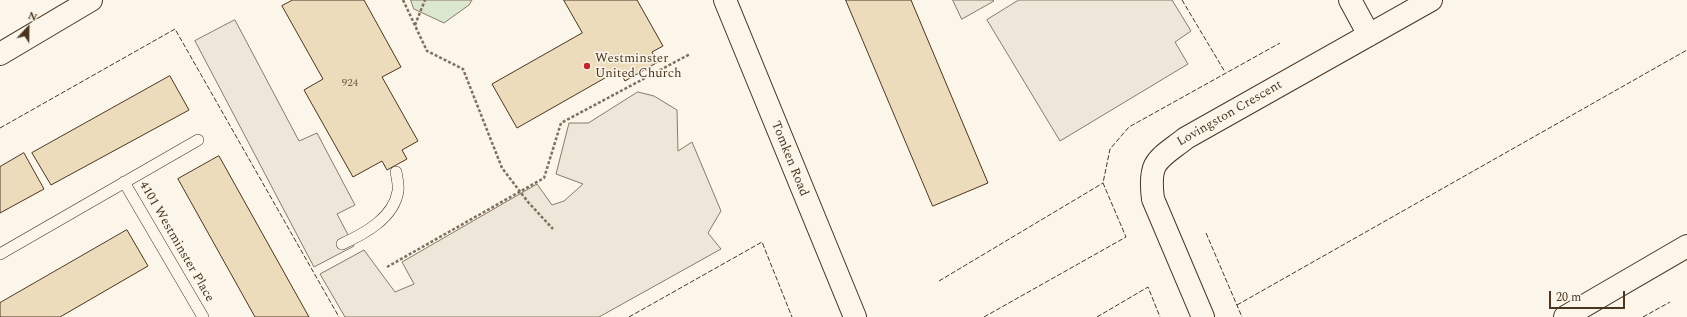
<!DOCTYPE html>
<style>
body{margin:0}
#map{position:relative;width:1687px;height:317px;overflow:hidden;background:#fbf6e9;font-family:Spectral,serif}
canvas{display:block}
.north{position:absolute;left:8px;top:8px;width:40px;height:40px;-webkit-text-stroke:3px #fbf6e9;paint-order:stroke;rotate:22deg;font-size:11px;font-weight:700;line-height:16px;text-align:center;color:#4a3520}
.north::after{content:'';display:block;margin:auto;width:14px;height:18px;background:#4a3520;clip-path:polygon(50% 0,100% 100%,50% 72%,0 100%)}
.scale{position:absolute;left:1549px;top:291px;width:76px;height:18px;box-sizing:border-box;border:2px solid #4a3520;border-top:0;padding-left:5px;font-size:12px;line-height:14px;white-space:nowrap;color:#4a3520;-webkit-text-stroke:3px #fbf6e9;paint-order:stroke}
</style>
<div id="map">
<canvas width="1687" height="317"></canvas>
<div class="north">N</div>
<div class="scale">20 m</div>
</div>
<script>
const c = document.querySelector('canvas').getContext('2d');
c.lineJoin = 'round';
function fillPath(path, color) { c.fillStyle = color; c.fill(path, 'evenodd'); }
function stroke(path, color, width, dash) { c.strokeStyle = color; c.lineWidth = width; c.lineCap = dash ? 'butt' : 'round'; c.setLineDash(dash || []); c.stroke(path); }
function drawText(font, color, halo, rows, align = 'center') {
  c.font = font + ' Spectral,serif'; c.lineWidth = 3; c.setLineDash([]); c.textBaseline = 'middle'; c.strokeStyle = halo; c.fillStyle = color; for (const [text, x, y, turn = 0] of rows) {
    c.save(); c.translate(x, y); c.rotate((+turn || 0) * Math.PI / 180); c.textAlign = isNaN(turn) ? turn : align; if (halo) c.strokeText(text, 0, 0); c.fillText(text, 0, 0); c.restore();
  }
}
const green = new Path2D(`
 M411 0H472L469 5 444 23 414 9Z`);
const parking = new Path2D(`
 M953 0H993L994 1 962 19Z
 M1019 0H1172L1191 31 1175 42 1188 64 1060 141 987 20Z
 M235 20 299 141 317 133 355 205 337 214 354 246 314 267 195 41Z
 M638 92 654 96 677 110 678 151 692 142 721 211 708 233 721 249 599 317H345L320 274 364 250 395 292 414 284 402 262 537 184 552 205 564 201 583 184 556 174 569 123H588Z`);
const building = new Path2D(`
 M293 0H364L401 67 382 77 418 141 402 150 407 159 387 170 382 161 353 177 304 90 323 79 282 6Z
 M564 0H637L663 46 652 52 658 62 625 81 619 70 517 128 492 84 582 33Z
 M846 0H911L988 183 933 206Z
 M170 76 189 110 51 185 32 153Z
 M24 153 44 189 0 213V167Z
 M219 156 309 317H255L178 179Z
 M127 230 148 266 60 317H0V303Z`);
const path = new Path2D(`
 M403 0 427 51 463 69 502 168 528 202 553 229
 M415 25 425 0
 M387 267 544 178 561 123 690 54`);
const lane = new Path2D(`
 M124 182 203 317
 M342 244C364 234 394 218 398 191 399 185 397 178 396 172
 M0 254 198 140`);
const street = new Path2D(`
 M1350 0 1369 35
 M1203 317 1153 199C1148 160 1158 160 1186 138L1431 0
 M1565 317 1687 246`);
const secondary = new Path2D(`
 M725 0 855 317
 M0 54 91 0`);
const fence = new Path2D(`
 M1182 0 1225 72
 M0 128 175 29 339 317
 M1206 233 1242 317
 M939 281 1103 183
 M1237 305 1687 50
 M629 317 762 242 792 317
 M984 317 1126 237 1103 183 1110 149 1129 127 1280 43
 M1097 317 1148 287 1160 317
 M1643 317 1670 302`);
const markers = [
 [587,66,4,"#c62828"]
];
const numberNames = [
 ["924",350,84]
];
const poiNames = [
 ["Westminster",595,59],
 ["United Church",595,74]
];
const streetNames = [
 ["Lovingston Crescent",1230,114,-30],
 ["Tomken Road",789,159,68],
 ["4101 Westminster Place",176,242,60]
];
fillPath(green, '#dce7d0');
stroke(green, '#887966', 1);
fillPath(parking, '#ede7d9');
stroke(parking, '#887966', 1);
fillPath(building, '#ecdcbc');
stroke(building, '#4a3520', 1);
stroke(lane, '#4a3520', 12);
stroke(street, '#4a3520', 24);
stroke(secondary, '#4a3520', 24);
stroke(path, '#7f6f5c', 2.5, [3, 2]);
stroke(lane, '#fbf6e9', 11);
stroke(street, '#fbf6e9', 22);
stroke(secondary, '#fbf6e9', 22);
stroke(fence, '#4a3520', 1, [5, 2]);
for (const [x, y, r, color] of markers) { const dot = new Path2D(); dot.arc(x, y, r, 0, 2 * Math.PI); c.fillStyle = color; c.fill(dot); stroke(dot, '#fbf6e9', 1.5); }
drawText('11px', '#725f47', null, numberNames);
drawText('13px', '#4a3520', '#fbf6e9', poiNames, 'left');
drawText('13px', '#4a3520', '#fbf6e9', streetNames);
</script>
